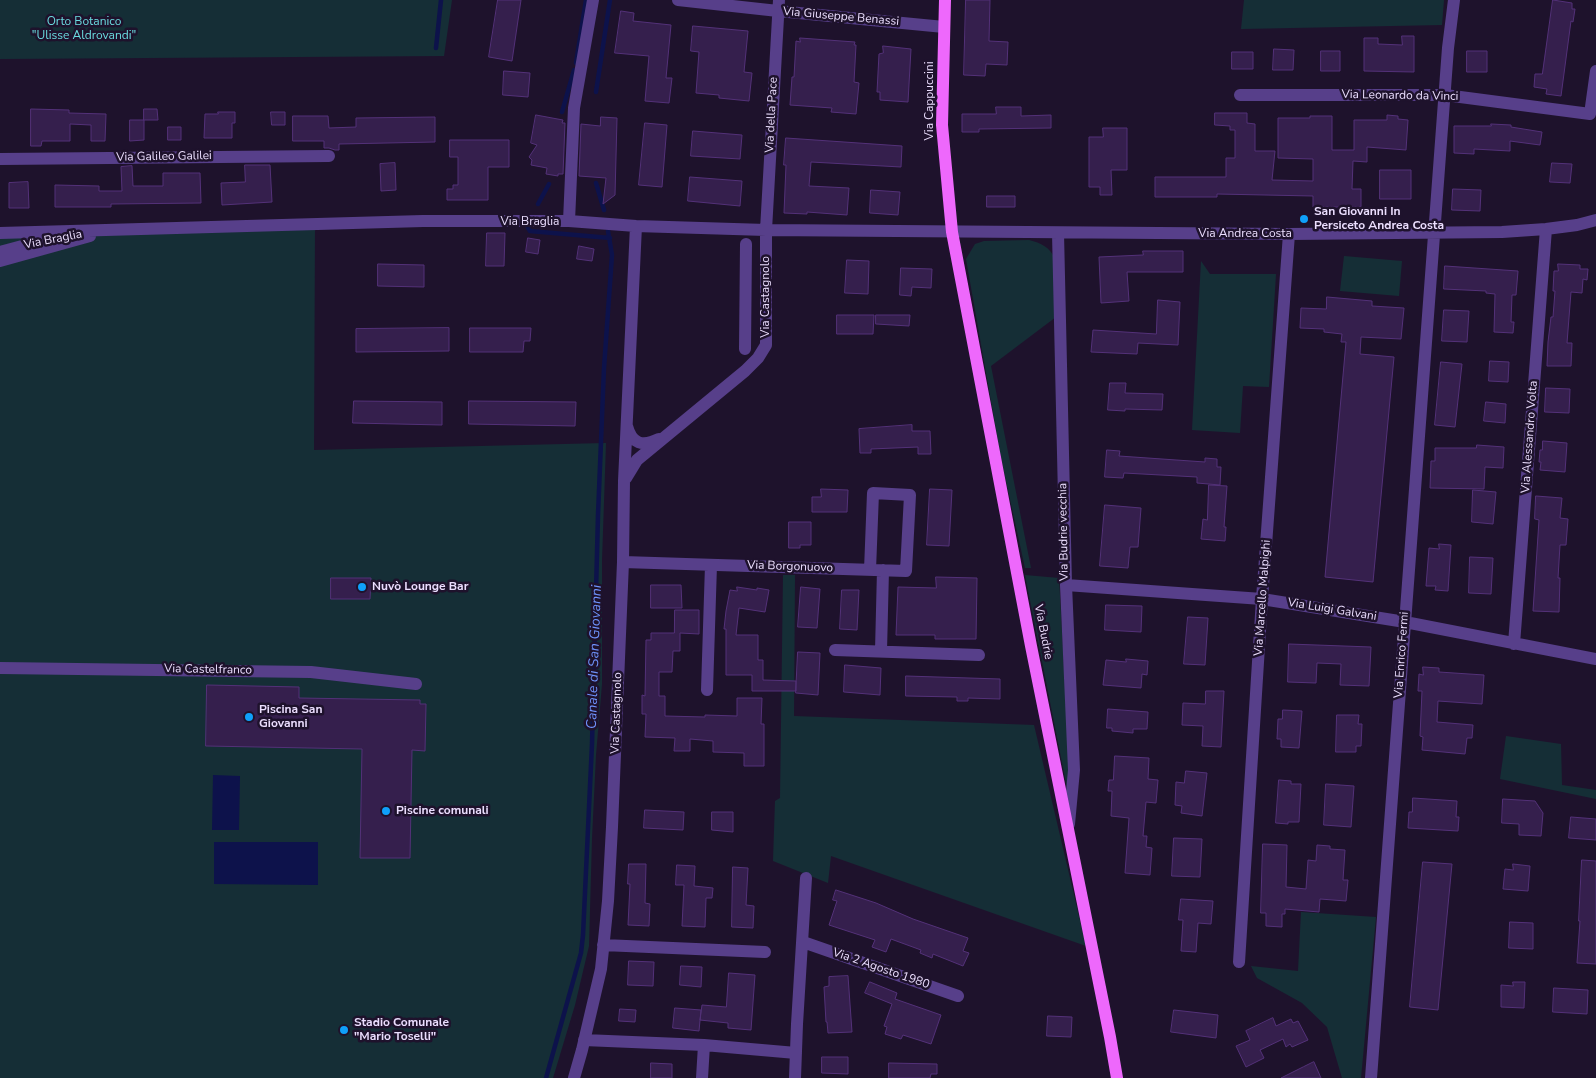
<!DOCTYPE html>
<meta charset="utf-8">
<style>
body{margin:0}
canvas{display:block;background:#1e122c}
</style>
<canvas width="1596" height="1078"></canvas>
<script>
const c = document.querySelector('canvas').getContext('2d');
c.lineJoin = 'round';
function fillPath(path, color) { c.fillStyle = color; c.fill(path, 'evenodd'); }
function stroke(path, color, width, dash) { c.strokeStyle = color; c.lineWidth = width; c.lineCap = dash ? 'butt' : 'round'; c.setLineDash(dash || []); c.stroke(path); }
function drawText(font, color, halo, rows, align = 'center') {
  c.font = font + ' "Nunito Sans",sans-serif'; c.lineWidth = 5; c.setLineDash([]); c.textBaseline = 'middle'; c.strokeStyle = halo; c.fillStyle = color; for (const [text, x, y, turn = 0] of rows) {
    c.save(); c.translate(x, y); c.rotate((+turn || 0) * Math.PI / 180); c.textAlign = isNaN(turn) ? turn : align; if (halo) c.strokeText(text, 0, 0); c.fillText(text, 0, 0); c.restore();
  }
}
const green = new Path2D(`
 M0 0H452L444 56 0 59Z
 M1244 0H1444L1442 25 1241 29Z
 M315 221 314 450 606 443 602 560V684L596 755 592 838 589 946 575 1005 553 1078H0V230Z
 M1029 240C1041 243 1050 247 1055 259L1056 317 991 366 1031 568H1025L1001 458 966 259 975 244 984 241Z
 M1344 256 1402 261 1399 296 1340 291Z
 M1201 261 1210 274H1276L1269 387 1243 386 1240 433 1192 430Z
 M783 575H795L794 716 1034 725 1086 946 831 856 828 883 773 861 775 801 780 798Z
 M1025 575 1059 578 1069 760 1068 793Z
 M1506 736 1561 744 1562 785 1596 790V799L1500 779Z
 M1301 912 1376 917 1361 1078H1342L1327 1027 1302 1003 1257 978 1251 966 1298 971Z`);
const water = new Path2D(`
 M213 775 240 776 239 830H212Z
 M214 842H318V885L214 884Z`);
const stream = new Path2D(`
 M436 48 441 0
 M576 63 586 0
 M596 92 610 0
 M562 112 574 70
 M596 183 604 210
 M538 204 549 184
 M527 226 530 231 610 238
 M546 1078 581 953 583 935 592 744 598 515 604 368 612 255 608 231`);
const building = new Path2D(`
 M498 0H521L512 61 489 57Z
 M966 0H990L989 41 1008 42 1007 65 986 64 985 76 964 75Z
 M1553 0 1572 3V9H1575L1573 22 1571 21 1561 96 1546 94 1547 89 1534 87 1535 74H1542Z
 M621 11 634 13 633 21 671 25 666 78H672L669 103 645 101 649 56 615 53Z
 M693 26 748 31 744 72 752 73 749 101 719 98V95L696 93 699 52 691 51Z
 M1402 36H1414V72L1364 71V38H1378V44L1402 45Z
 M800 38 855 42 854 45H856L854 82 859 83 856 114 831 112 832 108 790 105 792 77H794L796 41 800 42Z
 M883 46 911 49 908 102 880 100V92H877L879 54 883 53Z
 M1274 49 1294 50 1293 70H1273Z
 M1321 51H1340V71H1321Z
 M1467 51H1487V72H1467Z
 M1232 52H1253V69H1232Z
 M504 71 530 73 528 97 503 95Z
 M996 107H1021V116L1051 115V128L979 129V132H962V114H996Z
 M31 109 69 110V113L106 114 105 141H91V125L70 124V141H42L41 146H31Z
 M144 109H157L158 120H144Z
 M218 112H235V123H232V138H204L205 114H218Z
 M271 112H285V125H272Z
 M1215 113H1247V123L1255 124V151H1275L1272 180 1313 181V159L1278 158V118H1310V116H1332V150H1354V120H1387V115L1398 116V119L1408 120 1406 150 1367 147V162L1353 161 1352 189H1361V207H1313V196L1217 194V197H1155V177H1226V158H1235V130H1230V126L1215 125Z
 M536 115 563 120 562 123H565L563 174H558V176L546 174 547 168 531 165 532 160 529 157 537 145 531 143Z
 M293 116H328L329 128 356 127V118L435 117V142L339 144V150H335L329 148H324V141H293Z
 M601 117 617 118 615 195 603 204 606 178 579 176 581 124 600 126Z
 M130 120H144V140L130 141Z
 M645 123 667 125 662 187 639 185Z
 M1491 124 1511 125V127L1542 132 1540 145 1510 141V151L1474 149V154L1454 153V126H1491Z
 M168 127H181V140H168Z
 M1103 128H1127V170H1111L1112 195H1100V187H1089V137H1103Z
 M693 131 742 135 740 159 691 156Z
 M786 138 902 146 901 167 811 162 809 186 849 188 847 215 807 212V214L784 213 786 165H784Z
 M450 140H509V167H488V200H447V189H453V185H458V157H450Z
 M395 163 396 190 381 191 380 164Z
 M1552 163 1572 164 1570 183 1550 182Z
 M245 165H270L272 202 222 205 221 183 245 182Z
 M132 166 133 186H163V173H200L201 203 111 204V207H55V185L99 186V191H122L121 167Z
 M1380 170H1411V199H1380Z
 M690 177 742 181 740 206 688 201Z
 M28 182 29 208H9V183Z
 M1453 189 1481 190 1480 211 1452 210Z
 M871 190 900 192 898 215 870 213Z
 M987 196H1015V207H987Z
 M487 233H505L504 266H486Z
 M528 238 540 240 538 254 526 252Z
 M579 246 594 249 592 261 577 259Z
 M1143 251H1183V272H1127L1129 301 1101 303 1099 257 1143 255Z
 M847 260 869 261 868 294 845 293Z
 M378 264 424 265V287L378 286Z
 M1558 264 1580 265V269H1588L1587 280 1583 279 1582 293 1571 292 1567 343H1572L1571 366H1547L1548 342 1551 317H1553L1555 291H1553L1554 271H1558Z
 M1445 266 1518 271 1516 295H1512L1511 322H1514L1513 333 1494 332 1495 294 1486 293V291L1444 289Z
 M901 268 932 269 931 288 912 287 911 296 900 295Z
 M1327 297 1372 301V306L1404 308 1401 339 1361 337 1360 354 1394 357 1373 582 1325 577 1346 342H1341L1342 334 1324 332V329L1300 328 1301 308 1326 309Z
 M1158 300 1180 302 1178 345 1138 343 1137 354 1091 352 1093 330 1156 334Z
 M1444 310 1469 311 1467 342 1442 341Z
 M837 315H874L873 334H837Z
 M876 315H910L909 326 876 324Z
 M449 328V351L356 352V329Z
 M470 328H531L530 341H524L523 352H470Z
 M1490 361 1509 362 1508 382 1489 381Z
 M1441 362 1462 364 1455 427 1435 425Z
 M1110 383H1126L1125 393 1163 394 1162 410 1125 409V411L1108 410Z
 M1546 388 1570 389 1569 413 1545 412Z
 M354 401 442 402V425L353 423Z
 M469 401 576 402 575 426 469 424Z
 M1486 402 1506 404 1505 423 1484 421Z
 M912 425V431H930L931 454H918V447L871 449V453H860L859 429Z
 M1543 441 1567 443 1565 472 1540 470 1541 462H1539L1540 450H1542Z
 M1477 445 1504 447 1503 468 1485 467 1484 489 1430 488 1431 461H1435V448H1476Z
 M1107 450 1120 451 1119 456 1205 462V458L1217 459V467H1221L1220 485 1197 483V477L1124 473 1123 478 1105 477Z
 M1209 485 1227 486 1224 527H1226L1225 541 1201 539 1203 519 1207 520Z
 M821 489 848 490 847 512H812V497H821Z
 M930 489 952 490 949 546 927 545Z
 M1473 490 1496 492 1493 524 1472 522Z
 M1536 496 1562 498 1560 518 1568 519 1566 545H1560L1558 578H1560L1559 612 1533 611 1539 520 1535 519Z
 M1105 505 1141 508 1138 547H1130L1128 568 1100 566Z
 M789 522H811V545H800V548H789Z
 M1439 544 1451 545 1448 591 1435 590 1436 586H1426L1429 548 1439 549Z
 M1470 557 1493 558 1491 594 1469 593Z
 M936 577 977 578 976 639H935V635H896L898 587 936 588Z
 M331 578H371L370 599H331Z
 M651 585H681L682 608H651Z
 M737 587 757 590V588L769 590 765 612 739 608 736 635H758V660H763V680L796 681V691H752V675H726V629H724L726 611 730 590 737 591Z
 M801 587 820 589 817 628 798 627Z
 M842 590H859L857 630 840 629Z
 M1106 605 1142 606 1141 632 1105 630Z
 M675 610H699V634L680 633V651H673L672 672H659V696H665V716L705 717V715L737 716V698H762L761 724H764V766H744V753L713 752V741L690 739V751H674L675 738 645 737 646 714H642V695L645 696 646 640H651V633H674Z
 M1188 617 1208 618 1205 665 1184 664Z
 M1289 644 1371 647 1369 686 1340 685 1341 664 1317 663 1316 683 1288 682Z
 M798 652 820 653 818 695 796 693Z
 M1126 659 1148 661 1147 675 1142 674 1141 688 1103 685 1106 660 1126 662Z
 M845 665 881 668 880 695 844 692Z
 M1423 667 1439 668V672L1484 675 1482 704 1438 701 1437 722 1473 725 1472 738H1467L1465 754 1422 750 1423 737 1420 736 1422 691H1418L1419 674 1423 675Z
 M906 676 1000 679V699L968 698V701H957V697L906 696Z
 M207 685 299 687V698L420 700V704H426L425 751 412 750 410 858H360L362 749 206 746Z
 M1206 691H1224L1221 747 1202 746 1203 726 1182 725 1183 703 1205 704Z
 M1108 709 1148 712 1147 729H1133V733L1112 731V728H1107Z
 M1283 710 1302 711 1299 748 1281 747V739H1277L1278 719H1282Z
 M1337 715H1359L1358 724H1362L1361 746H1356V752H1336Z
 M1115 756 1149 758 1148 779 1158 780 1156 803 1146 802 1143 836H1147L1146 847 1152 848 1150 875 1125 873 1129 818 1111 816 1112 791H1108L1109 780H1113Z
 M1186 771 1207 773 1202 816 1181 813 1182 806 1175 805 1176 782 1184 783Z
 M1279 780 1291 781V784H1301L1299 822H1288V824L1276 823Z
 M1326 784 1354 786 1351 827 1324 825Z
 M1413 798 1457 801 1456 817H1459L1458 831 1408 828 1409 812H1412Z
 M1503 799 1535 801 1543 813 1541 836 1519 835V824L1502 823Z
 M645 810 684 812 683 830 644 828Z
 M712 812H733V832L712 830Z
 M1571 817 1596 819V840L1569 838Z
 M1174 838 1202 839 1200 877 1172 876Z
 M1263 844 1287 845 1286 887 1306 889 1308 860 1316 861 1317 845 1330 846V849L1345 850 1343 880H1348L1346 901 1320 899 1319 912 1285 909V914H1282V927L1266 926V913H1261Z
 M1582 860 1596 861V964L1577 963 1580 921H1579Z
 M1423 862 1452 864 1438 1010 1410 1007Z
 M629 864H646L645 903 650 904 649 926 628 925 630 884H628Z
 M1513 864 1530 866 1528 891 1503 889 1505 869 1513 870Z
 M677 865 695 866 694 886 713 888 712 898H706L705 927 682 926 684 885H676Z
 M733 867 748 868 746 905 754 906 753 928 732 927Z
 M836 890 876 903 913 919 968 938 963 951 969 953 963 966 933 954 932 958 920 953 921 950 891 939 886 952 872 947 875 940 829 925 837 901 833 900Z
 M1181 899 1213 901 1211 924 1198 923 1196 952 1181 951 1183 920H1179Z
 M1510 922 1533 923V949L1509 948Z
 M629 961 654 962 653 986 628 985Z
 M681 966 702 967 701 987 680 985Z
 M729 973 755 975 751 1030 728 1028V1023L700 1020 702 1005 726 1007Z
 M848 976 852 1032 828 1033 827 1022H826L824 987 829 986V977Z
 M870 982 897 993 895 999 941 1015 931 1044 903 1035 901 1039 885 1034 887 1027 884 1026 892 1004 865 993Z
 M1513 982H1525L1524 1008 1501 1007V985L1513 986Z
 M1554 988 1588 990 1587 1014 1553 1012Z
 M675 1008 701 1010 699 1031 673 1028Z
 M620 1009 636 1010 635 1022 619 1021Z
 M1174 1010 1218 1015 1216 1038 1171 1032Z
 M1048 1016 1072 1017 1071 1037 1047 1036Z
 M1273 1018 1276 1026 1291 1019 1293 1023 1298 1021 1308 1040 1292 1047 1290 1044 1286 1047 1283 1039 1260 1050 1264 1058 1246 1067 1236 1046 1250 1040 1246 1031Z
 M822 1057H848V1074L822 1073Z
 M1314 1062 1321 1078H1281L1303 1067Z
 M651 1063 672 1064V1078H651Z
 M889 1063 937 1064V1074H931L930 1078H889Z`);
const minor = new Path2D(`
 M678 0 778 11 944 27
 M1240 95H1445L1590 114 1596 71
 M0 159 329 156
 M569 221 574 108 593 0
 M0 233 423 221H569L636 226 766 230 1289 234 1502 232 1546 229 1577 225 1596 220
 M1058 233 1066 585 1074 770 1069 824
 M0 252 52 238
 M0 261 90 236
 M745 349 746 244
 M627 426C632 444 642 447 659 439
 M626 478 637 460 745 371 758 358 766 345V230L779 0
 M623 562 906 571 910 495 873 493 870 570
 M1066 585 1262 599 1405 622 1596 659
 M1514 644 1546 229
 M835 650 979 655
 M881 651 883 570
 M0 668 311 672 416 684
 M707 690 711 565
 M803 942 958 996
 M603 945 765 952
 M1239 962 1262 599 1289 234
 M584 1040 704 1045 796 1053
 M574 1078 582 1050 601 969 608 901 612 827 623 562 624 481 636 226
 M702 1078 704 1045
 M795 1078 797 1024 806 878
 M1371 1078 1448 48 1454 0`);
const major = new Path2D(`
 M945 0 942 125 952 232 1031 646 1110 1037 1117 1078`);
const markers = [
 [1304,219,5,"#0fa0fa"],
 [362,587,5,"#0fa0fa"],
 [249,717,5,"#0fa0fa"],
 [386,811,5,"#0fa0fa"],
 [344,1030,5,"#0fa0fa"]
];
const streetNames = [
 ["Via Giuseppe Benassi",841,17,5],
 ["Via Leonardo da Vinci",1400,96,1],
 ["Via Cappuccini",930,101,-90],
 ["Via della Pace",772,115,-87],
 ["Via Galileo Galilei",164,157,-1],
 ["Via Braglia",530,222],
 ["Via Andrea Costa",1245,234],
 ["Via Braglia",53,240,-11],
 ["Via Castagnolo",766,297,-90],
 ["Via Alessandro Volta",1530,437,-86],
 ["Via Budrie vecchia",1064,532,-91],
 ["Via Borgonuovo",790,567,2],
 ["Via Marcello Malpighi",1263,598,-86],
 ["Via Luigi Galvani",1332,610,9],
 ["Via Budrie",1043,632,79],
 ["Via Enrico Fermi",1402,655,-86],
 ["Via Castelfranco",208,670,1],
 ["Via Castagnolo",617,713,-88],
 ["Via 2 Agosto 1980",881,969,19]
];
const parkNames = [
 ["Orto Botanico",84,22],
 ["\"Ulisse Aldrovandi\"",84,36]
];
const poiNames = [
 ["San Giovanni In",1314,212],
 ["Persiceto Andrea Costa",1314,226],
 ["Nuvò Lounge Bar",372,587],
 ["Piscina San",259,710],
 ["Giovanni",259,724],
 ["Piscine comunali",396,811],
 ["Stadio Comunale",354,1023],
 ["\"Mario Toselli\"",354,1037]
];
const waterNames = [
 ["Canale di San Giovanni",595,657,-88]
];
fillPath(green, '#152e36');
fillPath(water, '#0d124b');
stroke(stream, '#0d124b', 4.5);
fillPath(building, '#351f4d');
stroke(building, '#533178', 1);
stroke(minor, '#573f8a', 12);
stroke(major, '#ee68fc', 12);
for (const [x, y, r, color] of markers) { const dot = new Path2D(); dot.arc(x, y, r, 0, 2 * Math.PI); c.fillStyle = color; c.fill(dot); stroke(dot, '#1e122c', 2); }
drawText('12px', '#ebdefe', '#1e122c', streetNames);
drawText('12px', '#6adbdf', '#1e122c', parkNames);
drawText('bold 12px', '#ebdefe', '#1e122c', poiNames, 'left');
drawText('italic 14px', '#6f93fc', '#1e122c', waterNames);
</script>
